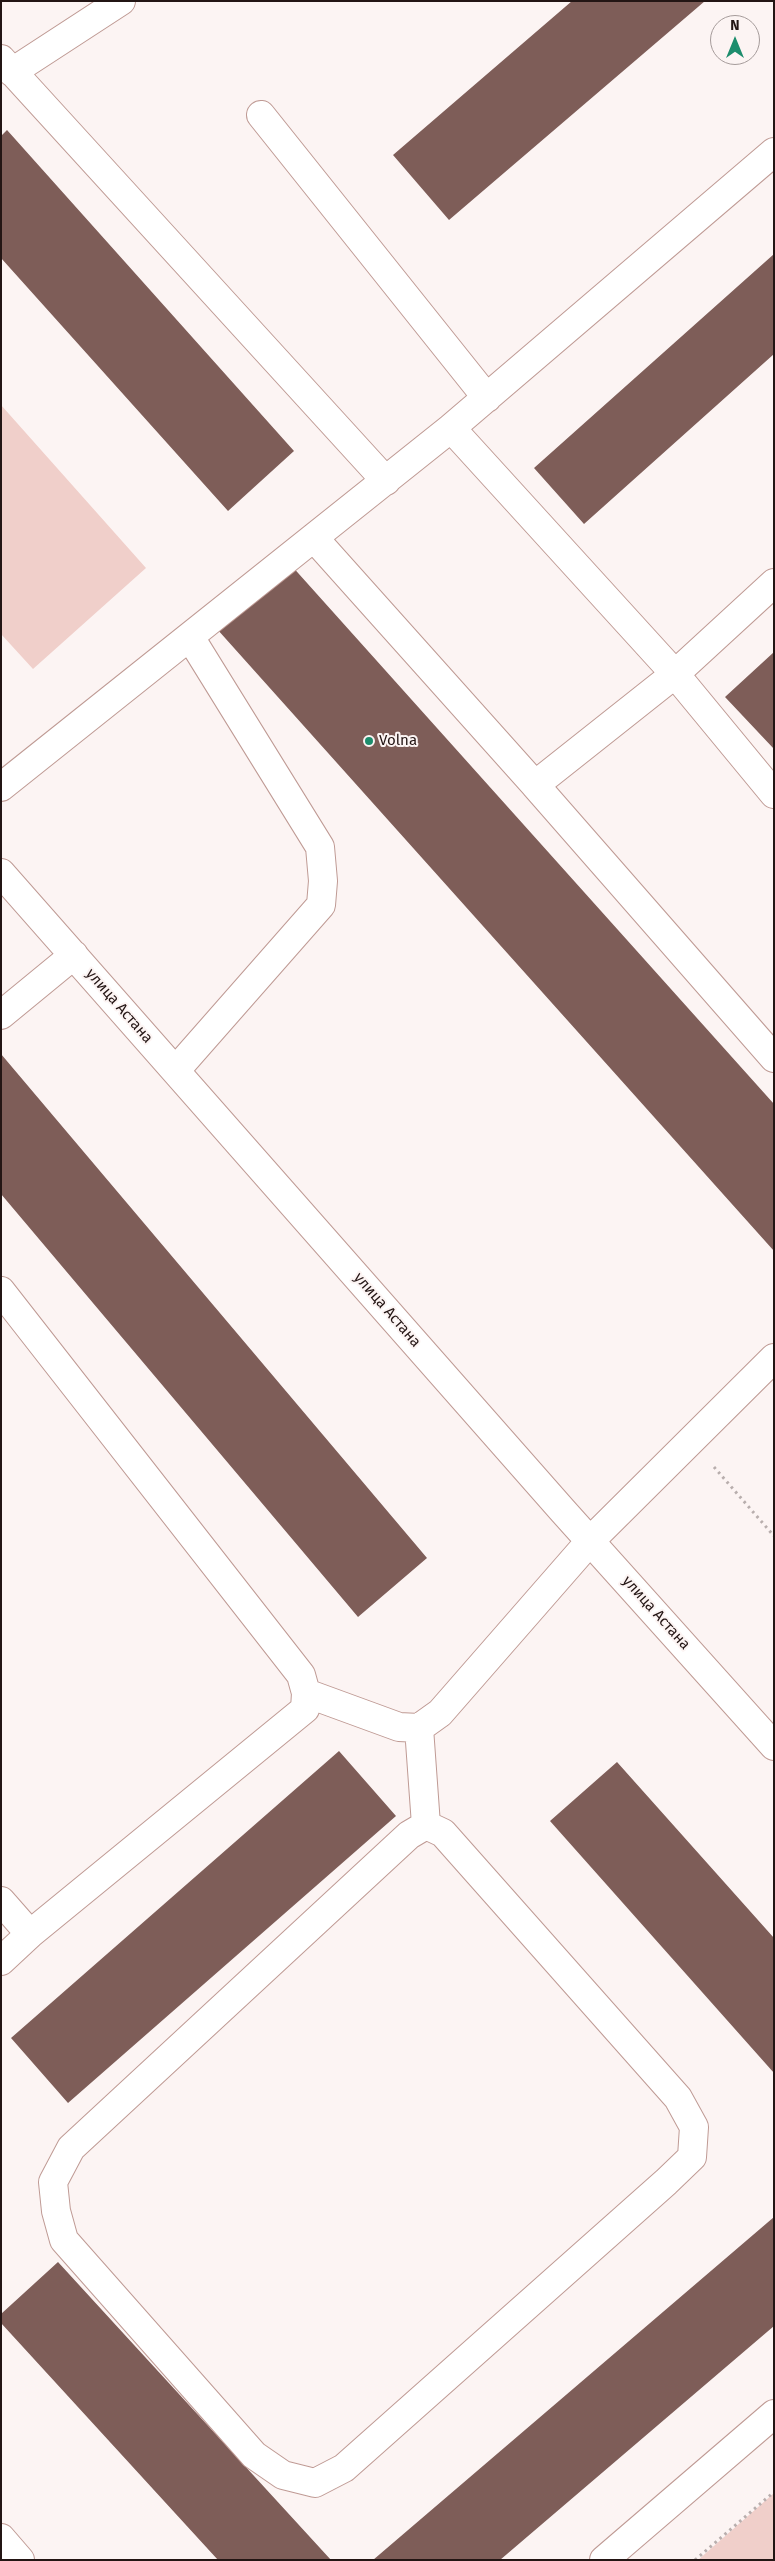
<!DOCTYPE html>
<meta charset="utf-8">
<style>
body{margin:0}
#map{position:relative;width:775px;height:2561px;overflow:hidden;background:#fcf4f3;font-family:"Fira Sans",sans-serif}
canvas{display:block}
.frame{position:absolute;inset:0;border:2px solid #231514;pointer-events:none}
.north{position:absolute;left:710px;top:15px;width:50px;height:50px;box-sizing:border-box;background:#fcf4f3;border:1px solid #a59b9a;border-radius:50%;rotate:0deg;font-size:14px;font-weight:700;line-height:20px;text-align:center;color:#231514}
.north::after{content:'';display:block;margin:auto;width:18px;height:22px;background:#1d8d6d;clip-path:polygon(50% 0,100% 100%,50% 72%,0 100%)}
</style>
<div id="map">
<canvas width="775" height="2561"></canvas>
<div class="frame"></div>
<div class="north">N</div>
</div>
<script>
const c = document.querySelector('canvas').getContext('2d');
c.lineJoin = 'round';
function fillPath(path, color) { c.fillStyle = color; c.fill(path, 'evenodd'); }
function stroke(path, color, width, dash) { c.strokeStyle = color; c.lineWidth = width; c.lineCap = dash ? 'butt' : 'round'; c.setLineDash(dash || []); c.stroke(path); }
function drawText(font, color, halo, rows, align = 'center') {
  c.font = font + ' "Fira Sans",sans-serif'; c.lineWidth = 4; c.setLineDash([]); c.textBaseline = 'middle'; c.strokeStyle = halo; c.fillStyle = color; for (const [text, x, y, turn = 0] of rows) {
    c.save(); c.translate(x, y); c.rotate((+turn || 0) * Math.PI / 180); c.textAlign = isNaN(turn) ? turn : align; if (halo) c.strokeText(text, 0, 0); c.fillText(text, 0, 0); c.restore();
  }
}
const green = new Path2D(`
 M1 405 146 568 33 669 1 634Z
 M774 2493V2560H698Z`);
const building = new Path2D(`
 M572 1H705L449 220 393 155Z
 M7 130 294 451 228 511 1 258V136Z
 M774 254V354L584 524 534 468Z
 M290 564 774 1104V1251L217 629Z
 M774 652V749L725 697Z
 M1 1054 427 1558 358 1617 1 1194Z
 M339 1751 396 1816 68 2103 11 2038Z
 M617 1762 774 1938V2073L550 1821Z
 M774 2217V2326L500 2560H373Z
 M58 2262 331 2560H218L1 2323V2314Z`);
const path = new Path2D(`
 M714 1467 774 1536
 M695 2560 774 2492`);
const minor = new Path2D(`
 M1 59 386 481
 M12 72 121 1
 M261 115 487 398
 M451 428 774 152
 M314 538 535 785
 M1 787 451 428 675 674 774 583
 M774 794 675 674 535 785 774 1058
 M1 873 563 1511 774 1746
 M1 1015 74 955
 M176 1070 321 905 323 881 320 847 190 637
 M1 1291 301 1675 306 1693 305 1709 30 1934 1 1961
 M306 1693 399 1727 419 1728 440 1713 591 1540 774 1358
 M419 1728 426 1825
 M426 1825 443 1833 678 2098 694 2127 692 2157 666 2182 344 2468 315 2483 283 2475 254 2455 64 2240 56 2211 53 2182 71 2148 409 1835Z
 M1 1901 30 1934
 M1 2538 20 2560
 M604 2560 774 2414`);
const markers = [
 [369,741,5,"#1d8d6d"]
];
const poiNames = [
 ["Volna",379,741]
];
const streetNames = [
 ["улица Астана",119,1006,49],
 ["улица Астана",387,1310,49],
 ["улица Астана",656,1613,48]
];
fillPath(green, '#f0cfca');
fillPath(building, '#7e5d58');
stroke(minor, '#bf9a94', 30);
stroke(path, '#b8aead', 3, [2.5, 4]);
stroke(minor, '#fff', 28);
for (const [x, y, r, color] of markers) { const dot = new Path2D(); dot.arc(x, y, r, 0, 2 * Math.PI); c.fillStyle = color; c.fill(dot); stroke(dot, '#fcf4f3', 2); }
drawText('15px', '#231514', '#fcf4f3', poiNames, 'left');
drawText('15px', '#231514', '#fcf4f3', streetNames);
</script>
